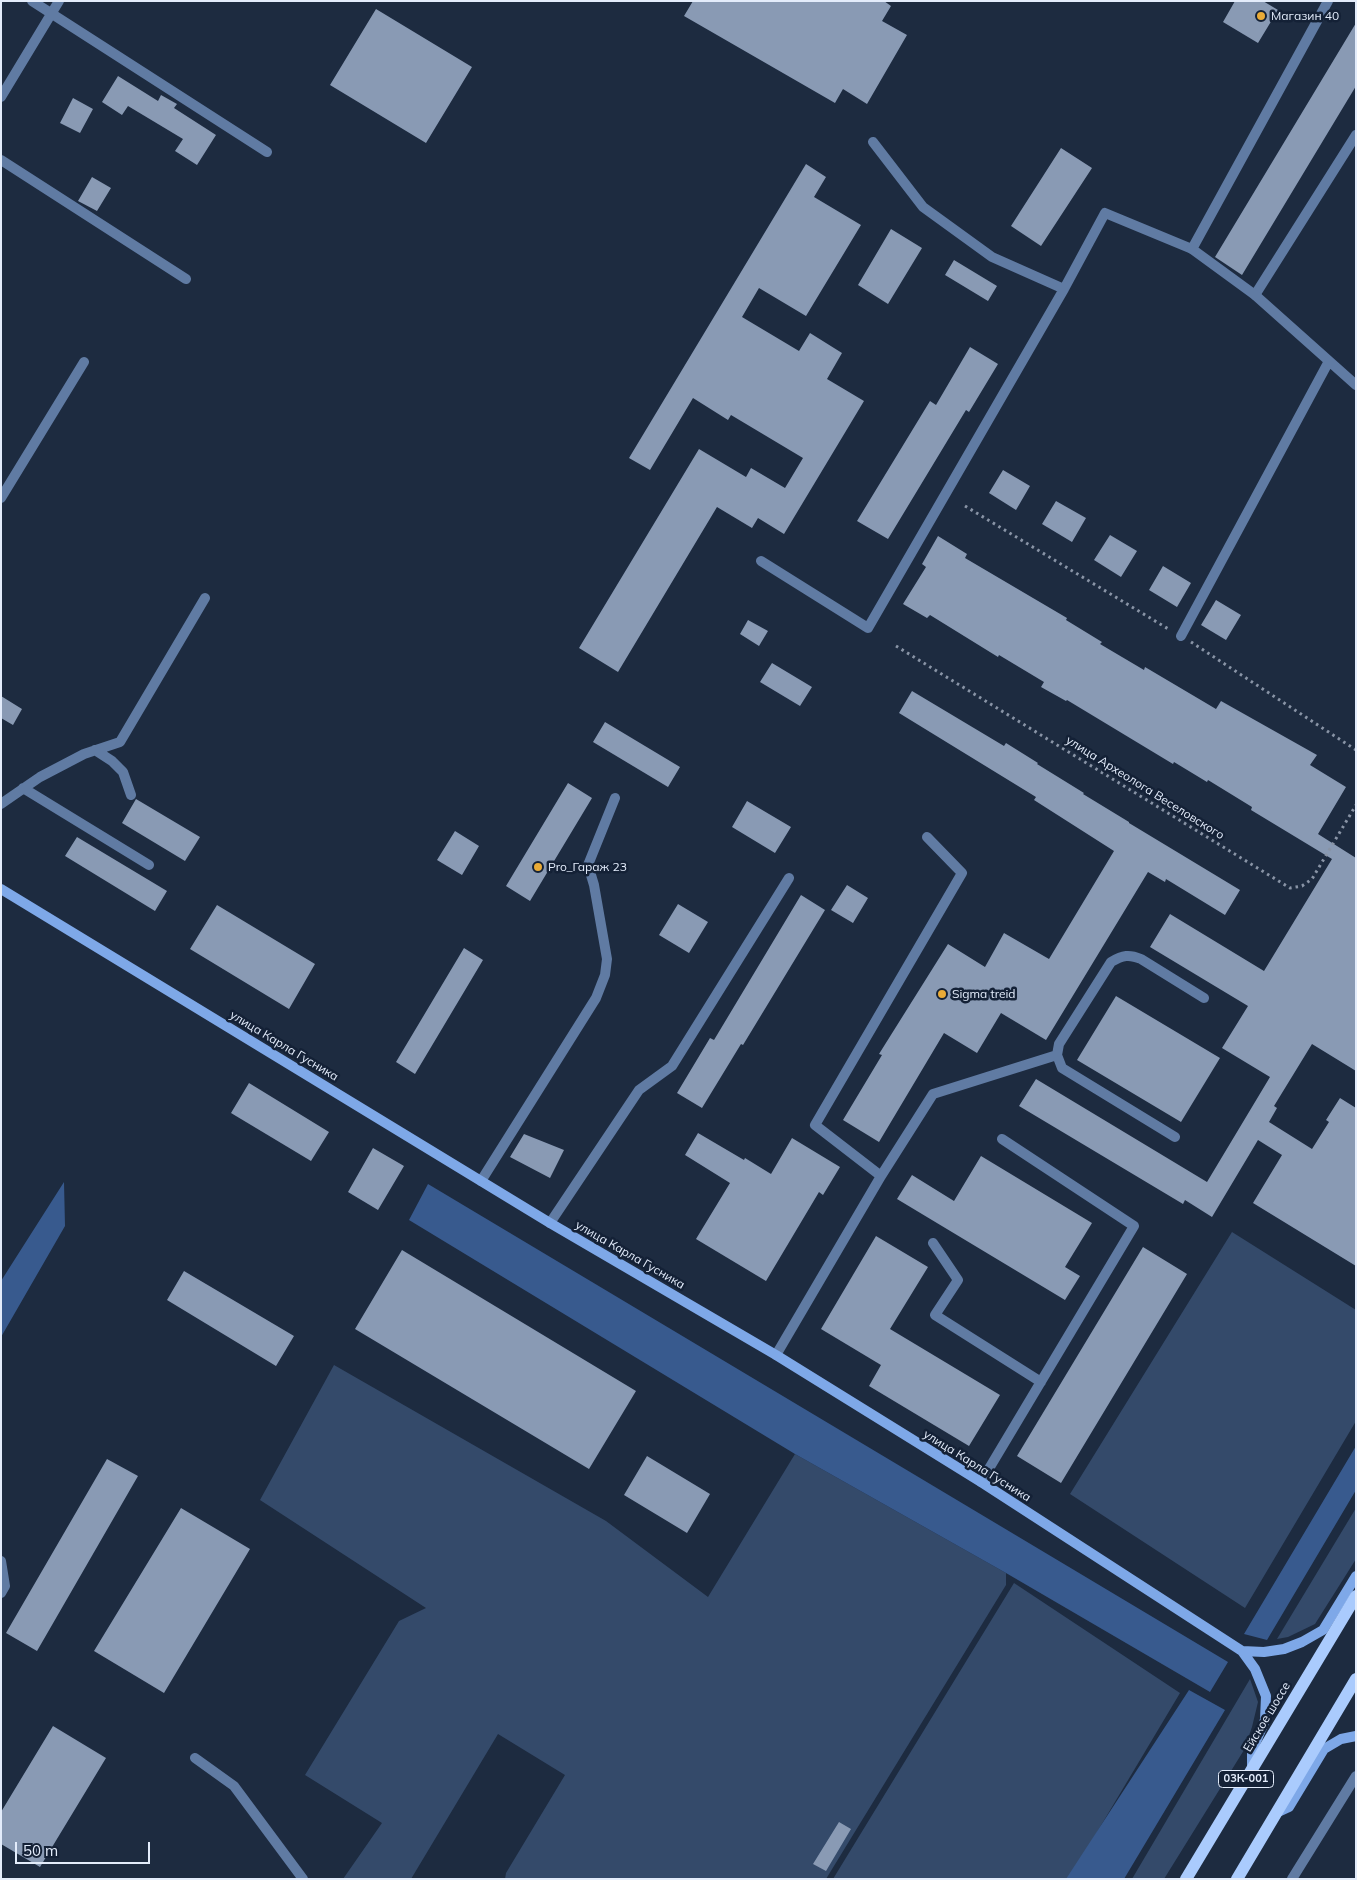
<!DOCTYPE html>
<meta charset="utf-8">
<style>
body{margin:0}
#map{position:relative;width:1357px;height:1880px;overflow:hidden;background:#1d2b40;font-family:Mulish,sans-serif}
canvas{display:block}
.frame{position:absolute;inset:0;border:2px solid #e3ecfb;pointer-events:none}
.scale{position:absolute;left:15px;top:1842px;width:135px;height:22px;box-sizing:border-box;border:2px solid #e3ecfb;border-top:0;padding-left:6px;font-size:15px;line-height:18px;white-space:nowrap;color:#e3ecfb;-webkit-text-stroke:4px #142136;paint-order:stroke}
</style>
<div id="map">
<canvas width="1357" height="1880"></canvas>
<div class="frame"></div>
<div class="scale">50 m</div>
</div>
<script>
const c = document.querySelector('canvas').getContext('2d');
c.lineJoin = 'round';
function fillPath(path, color) { c.fillStyle = color; c.fill(path, 'evenodd'); }
function stroke(path, color, width, dash) { c.strokeStyle = color; c.lineWidth = width; c.lineCap = dash ? 'butt' : 'round'; c.setLineDash(dash || []); c.stroke(path); }
function drawText(font, color, halo, rows, align = 'center') {
  c.font = font + ' Mulish,sans-serif'; c.lineWidth = 5; c.setLineDash([]); c.textBaseline = 'middle'; c.strokeStyle = halo; c.fillStyle = color; for (const [text, x, y, turn = 0] of rows) {
    c.save(); c.translate(x, y); c.rotate((+turn || 0) * Math.PI / 180); c.textAlign = isNaN(turn) ? turn : align; if (halo) c.strokeText(text, 0, 0); c.fillText(text, 0, 0); c.restore();
  }
}
const green = new Path2D(`
 M1232 1232 1356 1310V1421L1245 1608 1070 1494Z
 M334 1365 606 1521 708 1597 795 1454 1006 1573V1585L826 1879H505L506 1873 565 1775 498 1734 411 1879H343L382 1823 305 1775 399 1621 426 1608 260 1500Z
 M1356 1508V1559L1315 1624 1288 1637 1277 1639Z
 M1014 1583 1180 1693 1069 1879H833Z
 M1250 1679 1258 1702 1252 1727 1244 1750 1164 1879H1132Z`);
const forest = new Path2D(`
 M64 1182 65 1226 1 1337V1281Z
 M428 1184 1228 1662 1210 1692 1006 1573 795 1454 409 1220Z
 M1356 1446V1490L1267 1640 1244 1634Z
 M1189 1690 1225 1710 1124 1879H1066Z`);
const building = new Path2D(`
 M693 1H884L891 6 882 21 907 35 867 104 843 89 835 103 684 16Z
 M1235 1H1263L1278 10 1258 43 1223 22Z
 M376 9 472 67 426 143 330 85Z
 M1356 23V86L1242 275 1215 257Z
 M118 76 158 101 161 95 177 104 174 108 216 135 197 165 175 151 183 139 128 106 122 115 102 102Z
 M73 98 93 109 80 133 60 123Z
 M1061 148 1092 168 1041 246 1011 226Z
 M806 164 826 177 814 197 861 225 806 316 759 288 742 317 799 351 810 333 842 353 827 379 864 401 784 534 758 518 752 528 717 507 618 672 579 648 699 449 746 477 751 468 785 488 803 458 731 415 728 420 693 398 650 470 629 458Z
 M92 177 111 188 97 211 78 201Z
 M891 229 922 248 888 304 858 285Z
 M954 260 997 286 988 301 945 275Z
 M970 347 998 364 969 412 966 410 888 539 857 521 930 401 936 405Z
 M1003 470 1030 486 1016 510 989 493Z
 M1056 501 1086 518 1072 542 1042 524Z
 M1110 535 1137 551 1121 577 1094 560Z
 M938 536 967 554 965 558 1067 618 1066 620 1102 642 1100 644 1144 670 1145 667 1216 709 1221 701 1317 755 1310 765 1346 787 1318 834 1356 858V1071L1312 1044 1274 1106 1277 1108 1269 1122 1312 1149 1329 1122 1326 1120 1340 1098 1356 1108V1266L1253 1203 1282 1155 1258 1140 1212 1217 1185 1200 1183 1204 1019 1106 1036 1079 1207 1182 1270 1077 1222 1048 1248 1006 1150 947 1170 914 1264 971 1332 859 1251 810 1252 807 1208 780 1207 782 1174 762 1173 764 1067 700 1066 701 1041 687 1044 682 999 655 998 657 930 615 927 618 903 604 926 567 922 564Z
 M1163 566 1191 583 1177 607 1149 590Z
 M1216 600 1241 615 1226 640 1201 625Z
 M748 620 768 631 759 646 740 634Z
 M772 663 812 687 800 706 760 682Z
 M912 691 1004 746 1006 743 1038 763 1037 764 1084 793 1083 794 1129 822V823L1240 890 1225 915 1166 879 1165 882 1148 872 1046 1040 1001 1013 977 1053 944 1033 879 1142 843 1120 882 1055 879 1054 948 944 985 967 1004 933 1049 959 1114 851 1034 800 1036 797 899 713Z
 M1 696 22 709 13 725 1 718Z
 M605 722 680 767 668 787 593 742Z
 M568 783 592 798 530 901 506 886Z
 M136 799 200 837 185 861 122 823Z
 M747 801 791 827 775 853 732 827Z
 M455 831 479 846 462 875 437 860Z
 M77 837 167 891 155 911 65 856Z
 M847 885 868 898 853 923 831 910Z
 M801 895 825 910 743 1045 741 1044 702 1108 677 1093 710 1038 714 1040Z
 M678 904 708 922 689 953 659 935Z
 M217 905 315 964 289 1009 190 949Z
 M464 948 483 960 415 1074 396 1062Z
 M1116 996 1220 1058 1181 1122 1077 1060Z
 M249 1083 329 1132 311 1161 231 1113Z
 M698 1133 744 1160 745 1158 771 1174 792 1138 840 1167 823 1195 819 1192 766 1281 696 1239 730 1183 685 1155Z
 M524 1134 564 1150 550 1178 510 1157Z
 M373 1148 404 1166 378 1210 348 1192Z
 M981 1156 1092 1223 1065 1267 1080 1276 1065 1300 897 1199 912 1175 954 1201Z
 M876 1236 928 1267 890 1329 1000 1395 969 1446 869 1386 881 1365 821 1329Z
 M1143 1247 1187 1274 1061 1483 1017 1456Z
 M402 1250 636 1391 589 1469 355 1329Z
 M184 1271 294 1336 276 1366 167 1300Z
 M647 1456 710 1494 687 1533 624 1495Z
 M107 1459 138 1476 37 1651 6 1633Z
 M181 1508 250 1549 164 1693 94 1651Z
 M53 1726 106 1758 40 1867 1 1844V1812Z
 M839 1822 851 1829 826 1871 813 1864Z`);
const path = new Path2D(`
 M965 506 1170 630
 M1191 642 1356 750
 M896 646 1290 888 1302 886 1312 879 1356 805`);
const lane = new Path2D(`
 M873 142 923 207 992 257 1064 289 1105 213 1192 249
 M1255 295 1356 135
 M1 498 84 362
 M761 561 868 628 1064 289
 M95 750 112 761 123 772 131 795
 M23 788 149 865
 M1 804 40 777 84 754 120 742 205 598
 M1175 1137 1062 1068 1057 1055 1059 1044 1111 962C1123 955 1129 954 1141 959L1204 998
 M881 1176 815 1125 962 873 927 837
 M481 1181 596 998 605 975 607 959 594 885 588 865 615 798
 M550 1223 639 1090 672 1066 789 878
 M933 1243 958 1280 935 1315 1041 1382
 M776 1355 881 1176 933 1094 1057 1055
 M981 1482 1134 1226 1002 1139
 M1 1561 5 1586 1 1593
 M195 1758 234 1786 303 1879`);
const street = new Path2D(`
 M32 1 267 152
 M1328 1 1192 249 1255 295 1356 385
 M1 97 59 1
 M1 160 186 279
 M1181 636 1329 361
 M1292 1879 1356 1776`);
const secondary = new Path2D(`
 M1 889 550 1223 776 1355 981 1482 1242 1651 1255 1669 1266 1696 1265 1720 1252 1751V1769
 M1242 1651 1264 1652 1284 1649 1302 1642 1323 1630 1356 1576
 M1276 1813 1289 1807 1324 1749 1341 1739 1356 1736`);
const primary = new Path2D(`
 M1186 1879 1356 1596
 M1237 1879 1356 1679`);
const markers = [
 [1261,16,5,"#e9ab38"],
 [538,867,5,"#e9ab38"],
 [942,994,5,"#e9ab38"]
];
const shields = [
 [1246,1779,55]
];
const shieldNames = [
 ["03К-001",1246,1779]
];
const poiNames = [
 ["Магазин 40",1271,16],
 ["Pro_Гараж 23",548,867],
 ["Sigma treid",952,994]
];
const streetNames = [
 ["улица Археолога Веселовского",1145,788,32],
 ["улица Карла Гусника",284,1046,31],
 ["улица Карла Гусника",630,1255,30],
 ["улица Карла Гусника",977,1466,32],
 ["Ейское шоссе",1267,1717,-59]
];
fillPath(green, '#344a6a');
fillPath(forest, '#385a8e');
fillPath(building, '#899ab4');
stroke(path, '#8994a6', 3, [2.5, 4]);
stroke(lane, '#607ba3', 10);
stroke(street, '#607ba3', 10);
stroke(secondary, '#7ea8e8', 10);
stroke(primary, '#aacbfd', 12);
for (const [x, y, r, color] of markers) { const dot = new Path2D(); dot.arc(x, y, r, 0, 2 * Math.PI); c.fillStyle = color; c.fill(dot); stroke(dot, '#142136', 2); }
for (const [x, y, w] of shields) { const box = new Path2D(); box.roundRect(x - w / 2, y - 8.5, w, 17, 4); c.fillStyle = '#142136'; c.fill(box); stroke(box, '#e3ecfb', 1); }
drawText('bold 11px', '#e3ecfb', null, shieldNames);
drawText('12px', '#e3ecfb', '#142136', poiNames, 'left');
drawText('12px', '#e3ecfb', '#142136', streetNames);
</script>
